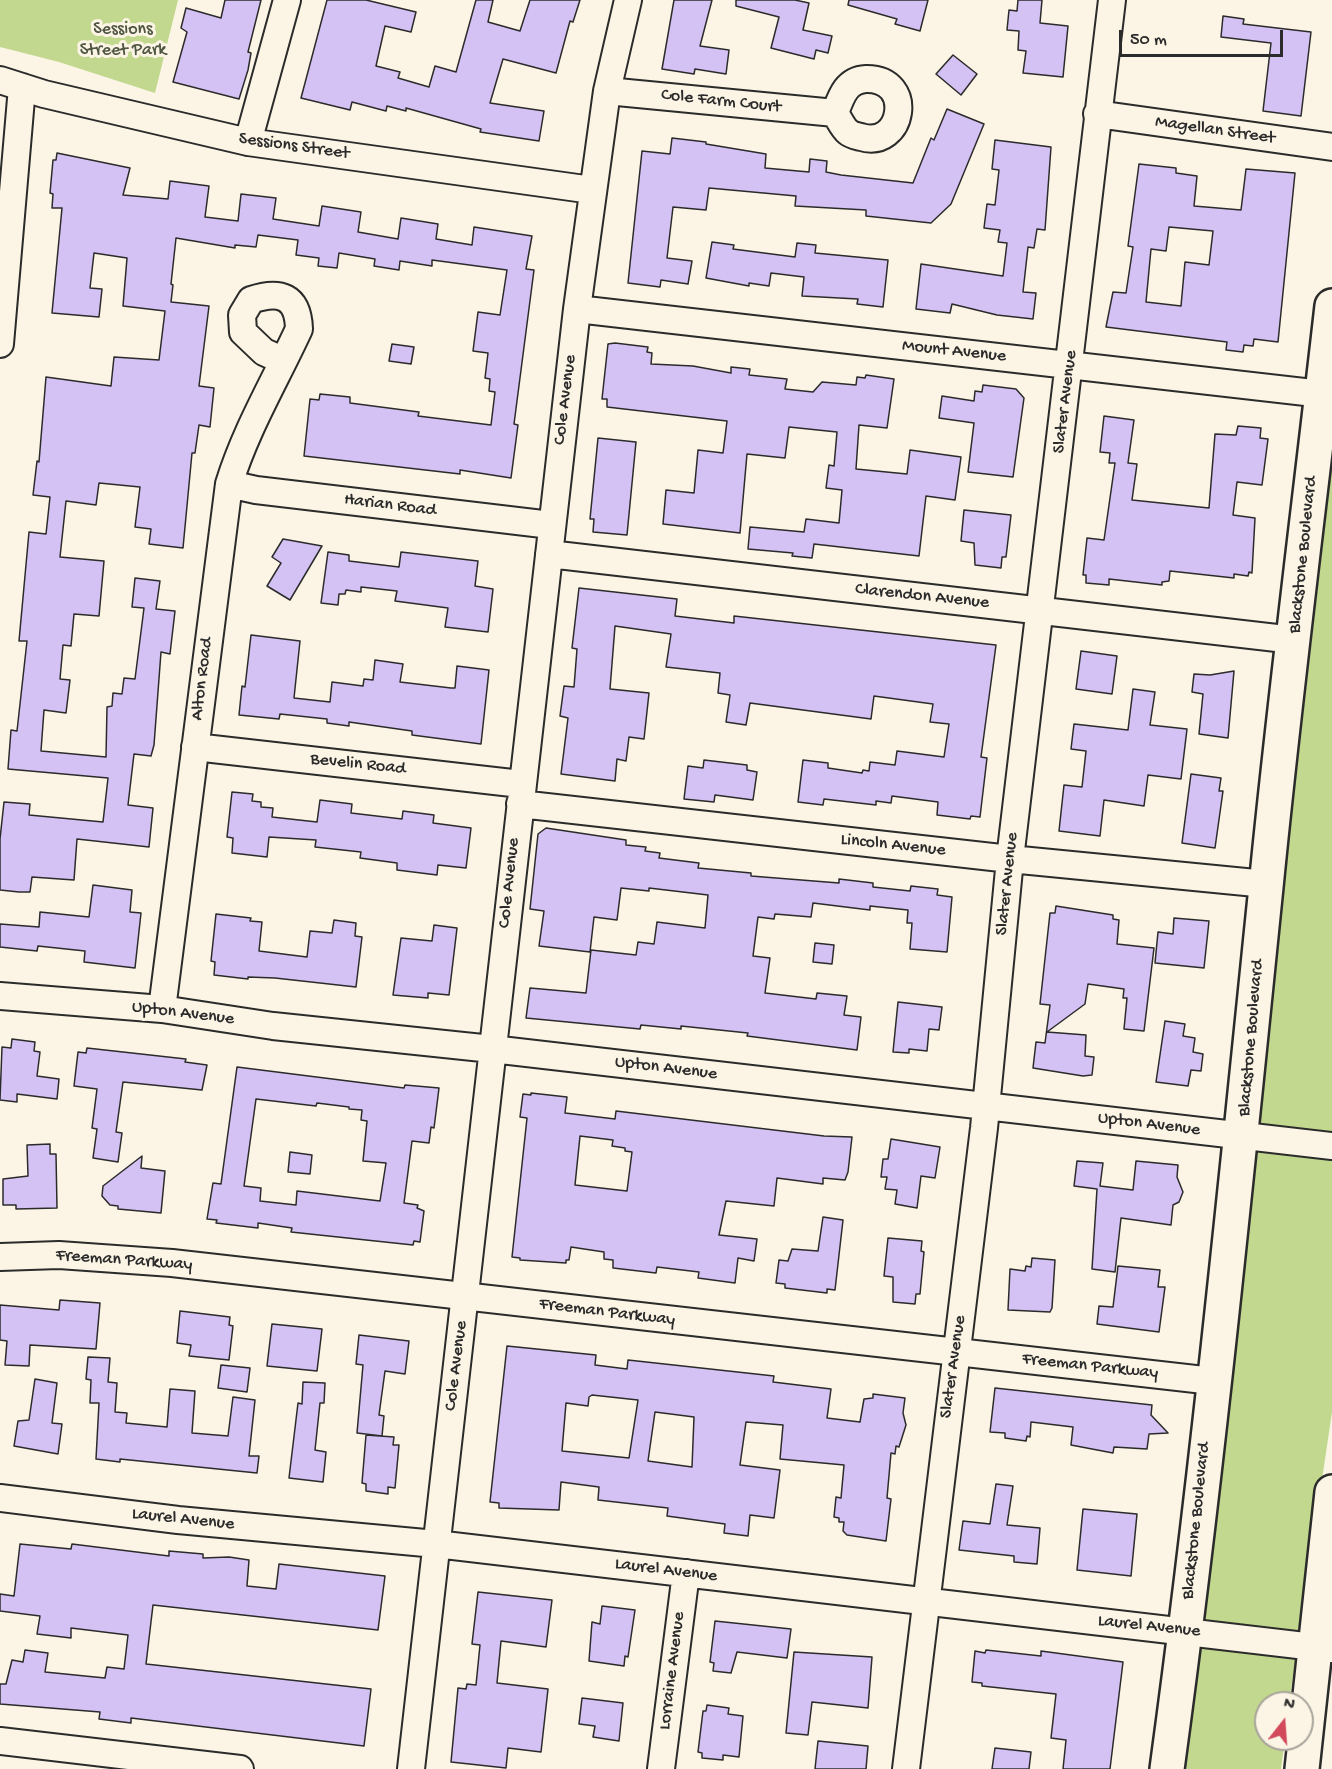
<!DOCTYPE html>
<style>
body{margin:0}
#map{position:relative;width:1332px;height:1769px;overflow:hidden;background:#fcf5e5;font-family:"Gochi Hand",sans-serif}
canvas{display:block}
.north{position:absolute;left:1254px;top:1691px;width:60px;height:60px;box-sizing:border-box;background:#fcf5e5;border:2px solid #a8a49b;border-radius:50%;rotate:17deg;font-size:16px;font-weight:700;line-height:24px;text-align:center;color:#2b2b2b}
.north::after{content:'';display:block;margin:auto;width:21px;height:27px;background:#d1495b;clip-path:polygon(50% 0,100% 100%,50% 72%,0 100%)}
.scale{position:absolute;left:1119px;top:30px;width:164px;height:27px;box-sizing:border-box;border:3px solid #2b2b2b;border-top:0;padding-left:8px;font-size:18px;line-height:21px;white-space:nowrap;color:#2b2b2b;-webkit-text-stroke:4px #fcf5e5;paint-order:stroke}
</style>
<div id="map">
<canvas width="1332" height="1769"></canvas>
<div class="north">N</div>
<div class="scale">50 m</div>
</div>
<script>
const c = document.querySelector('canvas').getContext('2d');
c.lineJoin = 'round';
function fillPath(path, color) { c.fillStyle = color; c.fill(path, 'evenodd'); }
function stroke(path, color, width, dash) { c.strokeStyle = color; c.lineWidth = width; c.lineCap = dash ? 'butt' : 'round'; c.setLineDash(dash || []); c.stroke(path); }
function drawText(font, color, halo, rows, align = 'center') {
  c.font = font + ' "Gochi Hand",sans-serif'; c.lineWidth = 6; c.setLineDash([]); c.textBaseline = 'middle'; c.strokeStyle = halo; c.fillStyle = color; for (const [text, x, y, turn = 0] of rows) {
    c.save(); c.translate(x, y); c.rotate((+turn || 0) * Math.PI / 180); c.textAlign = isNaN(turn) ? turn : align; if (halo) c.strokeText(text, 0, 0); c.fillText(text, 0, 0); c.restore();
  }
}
const green = new Path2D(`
 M0 0H178L155 93 59 62 0 47Z
 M1332 465V1412L1289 1703H1266V1739H1285L1281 1769H1181Z`);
const building = new Path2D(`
 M225 0H261L248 52 251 53 248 70 239 99 173 82 187 32 181 28 186 8 221 18Z
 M327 0H366L416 12 411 32 385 26 376 66 400 72 398 78 429 87 435 66 456 72 476 0H493L488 22 520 31 530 0H580L573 22 570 21 556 73 503 59 490 103 544 111 539 141 480 132 481 129 406 108V111L387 106 386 111 352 102 350 110 301 98Z
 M674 0H712L700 46 729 50 726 74 695 69 694 74 662 69Z
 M736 0H795L809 3 803 30 832 36 828 53 816 50 814 59 771 48 779 17 736 6Z
 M849 0H928L920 31 895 24 897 19 848 5Z
 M1018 0H1042L1040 23 1068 26 1063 77 1023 73 1026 51 1018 50 1019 31 1007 30 1009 10 1017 11Z
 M1223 16 1244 19 1243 24 1311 32 1301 116 1263 111 1271 43 1221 37Z
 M953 55 977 74 961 95 936 74Z
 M947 109 984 124 951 204 931 223 866 216V210L795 206 796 196 709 188 706 210 673 207 667 258 692 261 688 284 661 280 660 287 628 283 642 151 670 154 672 138 706 142V144L766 154 765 168 809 172 810 159 827 161 826 172 841 175 913 183 931 138 934 140Z
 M995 140 1051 147 1045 230 1037 229 1034 248 1028 247 1023 292 1036 293 1033 319 997 315 952 304 950 313 916 309 921 264 1003 276 1007 243 998 242 1000 230 984 228 987 204 995 205 999 170 992 169Z
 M57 153 130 168 123 195 168 199 170 181 209 186 205 217 238 221 241 194 276 198 273 219 319 226 322 206 361 212 358 232 398 239 401 218 438 224 436 239 472 245 474 227 532 236 526 269 534 270 514 424 518 425 511 478 460 470V474L304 456 310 399 319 400 320 394 350 397V403L419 412 418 416 491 425 495 392 489 391 490 379 485 378 488 353 473 351 478 312 500 315 507 270 432 260V266L400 261 399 270 374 266 375 259 339 253 337 268 318 266 319 258 296 255 298 240 258 235 256 247 235 245V248L176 238 171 284 173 285 171 302 209 306 199 386 214 388 210 427 199 425 195 453H192L183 548 149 544 151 529 135 527 140 487 99 483 96 505 66 501 60 557 104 561 99 616 74 614 71 646 63 645 60 679 70 680 66 713 44 710 41 751 106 757 107 707 112 706 113 693 122 694 124 678 135 679 144 608 132 607 135 578 160 581 156 609 175 611 170 654 161 652 154 745 151 756 134 754 128 805 153 808 149 847 77 839 74 880 32 877 30 892H19L0 890V839L4 802 30 804 29 815 103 822 108 778 8 769 11 730 17 731 27 641H19L29 532 46 534 50 497 33 495 37 461 39 462 46 377 111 386 114 357 159 360 165 311 123 306 127 258 94 253 90 288 102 289 99 317 52 313 62 208H52L53 194 50 193 53 160H56Z
 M1139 164 1176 168V173L1197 176 1194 206 1241 210 1246 169 1295 173 1278 342 1254 339 1253 346 1244 345 1243 352 1226 350 1227 342 1106 327 1113 292 1126 293 1133 247 1128 246ZM1169 227 1213 231 1209 265 1185 262 1181 306 1146 302 1151 249 1166 251Z
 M712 242 734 245 733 249 795 257 797 243 816 245 815 253 888 260 883 307 857 304 858 299 802 296 804 277 771 273 769 286 749 283V286L706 278Z
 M615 343 648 347 647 352 652 353 651 364 693 366 731 373V367L750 369 749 375 787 379 785 389 813 392 822 382 856 385 857 377 865 378 866 375 894 379 887 428 859 425 856 469 907 474 910 450 961 457 955 500 926 496 919 556 814 544 812 558 792 556 793 553 748 549 750 527 804 532 806 519 839 523 842 490 826 488 829 465 834 466 837 432 789 427 785 458 747 454 740 533 663 524 666 490 694 493 698 450 723 453 727 421 607 407V399H602L608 344Z
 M392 344 414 347 411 364 389 361Z
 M983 385 1016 389 1024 398 1013 477 968 472 974 423 939 418 942 396 974 401 975 391 982 392Z
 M1104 416 1134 420 1128 463 1137 464 1132 500 1209 508 1215 434 1236 435 1238 426 1261 428 1260 438 1268 439 1262 485 1237 482 1233 515 1255 518 1252 573 1249 572 1248 576 1234 574V578L1170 571 1169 581 1162 582V585L1109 579V585L1086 583V575H1083L1087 538 1104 540 1115 463H1109L1110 453 1100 452Z
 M598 438 636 442 627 535 593 532 594 519H590Z
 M964 510 1011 515 1006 557H1002L1001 568 975 565 974 543 961 541Z
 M283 539 322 546 290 600 267 586 281 563 272 557Z
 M328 552 349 555V561L399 567 401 552 478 561 475 586 493 589 488 632 445 627 448 608 395 601 397 591 361 587V592L346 590 345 594H339L338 605 321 603Z
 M579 588 677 599 675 616 734 623V616L996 645 981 757 987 758 980 817 971 816 970 819 937 815 938 802 892 796 891 803 876 801V805L824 799 823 805 798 802 803 760 828 763V768L862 773 863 770 869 771 870 762 895 765 897 751 944 757 949 724 930 722 933 704 874 696 871 719 750 703 746 725 726 722 730 695 718 693 720 673 666 667 671 634 615 626 610 689 649 693 644 739 629 737 626 761 617 759 615 781 561 774 568 718 560 716 564 686 574 687 577 649 572 648Z
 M251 635 300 641 294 698 330 702 332 682 363 686 364 679 373 680 375 660 403 664 400 682 451 688H455L457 666 489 670 481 744 412 735V731L349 722V726L327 723V719L280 714 279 719 239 715 242 686 245 687Z
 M1081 651 1117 656 1112 694 1076 689Z
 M1234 671 1228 738 1199 734 1203 694 1192 692 1194 674 1210 675Z
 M1133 689 1155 692 1150 725 1187 729 1181 779 1148 775 1144 806 1104 800 1100 836 1059 831 1064 785 1082 787 1086 751 1071 749 1074 724 1128 730Z
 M704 760 747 765V770L757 772 753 800 715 795 714 802 684 799 688 766 703 768Z
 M1191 774 1221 778 1219 791H1223L1215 848 1182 843Z
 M232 792 253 794 252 801 261 802V807L273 808 272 817 317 822 320 800 352 804 351 813 402 819 403 811 434 815 433 823 471 828 466 868 438 865 437 875 397 870V863L360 858 361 852 315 847 316 840 269 837 267 857 232 853 233 838 227 837Z
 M546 828 626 840V845L646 847 645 851 660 853 659 858 699 863 698 868 751 873V876L839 883V879L873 883V887L910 891 911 886 938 889 937 895 952 897 947 952 910 949 912 923H907L908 910 870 906V910L813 903 811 917 775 914 774 919 758 917 753 956 770 958 765 993 816 999 817 993 847 996 844 1015 861 1017 857 1050 747 1036 748 1033 681 1026V1029L641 1025 640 1029 526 1018 530 988 586 993 591 950 636 955 638 942 654 944 657 922 705 928 708 895 649 888V891L621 888 617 920 594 917 590 952 539 946 544 911 530 909 538 834Z
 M93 885 132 890 130 912 141 913 135 968 84 962 85 951 38 946 37 951 0 947V924L39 927 40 912 89 917Z
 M1056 906 1113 915V919L1119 920 1117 944 1154 948 1144 1031 1124 1029 1127 998H1123L1124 989 1088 984 1085 1004 1047 1032 1086 1035 1085 1056 1094 1057 1092 1075 1083 1076 1033 1068 1036 1042 1045 1043 1050 1005 1040 1004 1050 913H1055Z
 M216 914 251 918 250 921 262 922 259 951 307 957 310 931 332 933 334 920 356 923 355 936 362 937 356 987 275 978 248 977V979L214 975 215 962 211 961Z
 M1174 918 1209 921 1204 968 1155 963 1158 932 1173 934Z
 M434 925 457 928 449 995 428 993V998L393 995 401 938 432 941Z
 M815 943 834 945 832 964 813 962Z
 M898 1002 942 1007 939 1030 929 1029 927 1051 909 1049V1053L893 1052Z
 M1165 1021 1185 1024 1183 1036 1195 1038 1193 1052 1203 1054 1201 1071 1191 1070 1188 1086 1156 1082Z
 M12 1039 35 1042 34 1051 40 1052 37 1076 59 1079 57 1099 17 1094V1102L0 1100 2 1047 11 1048Z
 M87 1048 186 1059 185 1062 207 1065 202 1090 123 1082 116 1132 122 1133 118 1162 93 1158 97 1129 92 1128 97 1089 74 1086 78 1052 86 1053Z
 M237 1067 404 1088 405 1085 439 1088 434 1128 431 1127 429 1143 412 1141 404 1203 418 1205 417 1208 424 1211 420 1242 414 1241 413 1245 291 1232 292 1228 258 1223V1228L216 1223 217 1220 207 1219 213 1183 221 1184ZM256 1099 316 1106 317 1103 349 1107V1109L362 1110 361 1120 367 1121 363 1161 386 1163 380 1201 297 1191 296 1205 260 1201 261 1188 244 1186Z
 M531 1093 567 1097 565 1113 615 1119 616 1111 824 1136 852 1137 848 1172 845 1180 823 1178V1184L777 1178 774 1206 726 1201 719 1235 757 1239 754 1261 738 1258 735 1283 698 1278 699 1272 657 1267 656 1273 613 1268V1260L604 1259V1252L571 1247 569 1260H566V1263L520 1260V1258L512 1257 527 1118 520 1117 523 1094 531 1095ZM580 1136 613 1140 612 1146 625 1148V1151L632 1152 627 1191 575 1185Z
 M891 1139 940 1147 935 1178 921 1176 917 1208 895 1204 897 1190 885 1189 887 1177H881L883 1159H888Z
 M50 1144V1154H56L57 1208 16 1209V1205H3V1179L28 1176 27 1145Z
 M290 1152 312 1155 310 1174 288 1172Z
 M142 1156 141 1168 165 1171 161 1213 118 1209V1206L110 1205 102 1196 103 1186Z
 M1077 1161 1103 1163 1100 1186 1133 1190 1136 1161 1178 1165 1177 1177 1183 1192 1179 1202 1173 1205 1171 1225 1121 1218 1115 1272 1092 1269 1097 1189 1074 1186Z
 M823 1217 843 1220 835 1290 827 1289V1293L785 1288V1284L776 1283 779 1260 788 1261 792 1249 818 1251Z
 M888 1238 922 1241 921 1251 924 1252 920 1294H916L915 1304 893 1302V1277L884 1276Z
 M1032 1258 1055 1260 1052 1308 1050 1312 1008 1310 1010 1269 1025 1271 1026 1266 1031 1267Z
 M1118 1266 1160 1270 1158 1287H1165L1159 1332 1097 1324 1099 1306 1113 1307Z
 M60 1300 100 1303 96 1349 30 1345 29 1366 5 1365 7 1341 0 1340V1305L59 1310Z
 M180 1311 230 1317 229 1325 233 1326 229 1360 189 1356 191 1345 177 1343Z
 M272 1324 322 1329 317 1371 267 1366Z
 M359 1335 409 1341 405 1374 385 1371 379 1415 384 1416 382 1436 357 1433 363 1365 356 1364Z
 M507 1346 596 1355 595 1365 627 1369 628 1360 774 1376 773 1382 831 1389 827 1418 860 1422 864 1399 873 1398V1394L905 1398 903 1413 906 1425 899 1447 896 1446 895 1454 891 1453 887 1498 891 1499 886 1541 847 1535 843 1531 844 1522H839V1518L834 1517 836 1497 841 1498 844 1465 780 1459 783 1425 746 1422 740 1465 780 1470 774 1518 750 1515 748 1536 724 1533 725 1524 667 1516 668 1508 598 1500 599 1487 561 1482 559 1510 499 1508V1503L490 1502ZM592 1395 638 1400 629 1458 562 1451 566 1403 588 1406 589 1397ZM655 1412 694 1417 692 1467 648 1461Z
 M88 1357 110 1358 108 1382 117 1383 115 1412 127 1413 126 1423 167 1427 170 1389 195 1391 192 1433 228 1436 233 1397 255 1400 249 1456H259L257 1473 120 1459V1462L96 1459 99 1403H90L91 1380 86 1379Z
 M221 1365 250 1368 247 1392 218 1388Z
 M35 1379 57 1383 52 1423 62 1424 58 1454 14 1446 18 1421 29 1420Z
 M303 1382 325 1383 324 1403H320L315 1450 326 1452 323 1482 289 1478 298 1403 302 1404Z
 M995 1388 1152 1405 1151 1415 1168 1433 1149 1434 1147 1449 1114 1447 1113 1453 1071 1445 1073 1427 1031 1422 1030 1437 1027 1436 1026 1441 1005 1438V1433L990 1432Z
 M366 1435 394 1437 393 1445H399L395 1488 388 1487V1494L366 1491V1484L362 1483Z
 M996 1484 1013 1486 1007 1525 1040 1528 1037 1564 1014 1562V1556L959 1550 963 1521 990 1524Z
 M1083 1509 1137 1514 1131 1576 1077 1570Z
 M20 1544 71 1549 72 1544 169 1556V1551L203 1554V1558L229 1557 249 1560 247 1586 276 1589 279 1564 385 1576 378 1630 153 1605 146 1664 371 1689 364 1746 131 1718V1723L99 1719 100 1712 0 1704V1684H6L12 1660 23 1662 25 1650 48 1653 45 1672 105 1678 107 1667 124 1669 128 1635 71 1628V1638L37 1634 40 1616 0 1611V1594L14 1596Z
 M478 1592 552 1600 546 1647 501 1641 497 1683 548 1689 541 1752 508 1748 506 1768 451 1762 458 1688 466 1689 467 1684 476 1685 480 1645 472 1644Z
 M602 1606 635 1610 628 1657 625 1656 624 1666 589 1661 592 1622 600 1624Z
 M715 1621 791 1629 787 1658 737 1652 731 1673 713 1671 714 1663 710 1662Z
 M986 1650 1041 1656V1651L1123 1662 1110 1769H1063L1066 1740 1051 1738 1056 1694 982 1686V1683L972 1682 975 1651 985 1653Z
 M794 1652 872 1657 868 1708 812 1702 808 1735 786 1733Z
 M582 1698 623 1703 619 1741 593 1737 595 1726 579 1724Z
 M707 1705 729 1708 728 1714 743 1716 739 1757 723 1755V1760L702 1758V1753L698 1752 703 1711H706Z
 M818 1741 868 1746 866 1769H815Z
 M995 1748 1031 1752 1029 1769H992Z`);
const street = new Path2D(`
 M0 80 44 94 248 142 592 190
 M607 91 835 113C839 119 843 128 848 132 851 135 857 136 861 137 903 150 916 78 866 79 846 80 841 97 835 113
 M1097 114 1332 147
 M248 142 287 0
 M577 309 1332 395
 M0 344 22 87
 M229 484 256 490 551 525
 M549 554 1294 640
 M195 747 521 784
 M520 804 1010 859 1266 884
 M0 996 162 1009 273 1026 492 1049 1332 1146
 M162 1009 229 484C246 429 275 381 299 329 298 296 280 290 251 300L242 315 243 332 264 352 282 360
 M0 1257 59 1255 172 1263 1213 1381
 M0 1498 178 1520 436 1544 1332 1649
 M0 1741 240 1769
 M411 1769 577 309 607 91 628 0
 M661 1769 686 1573
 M906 1769 984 1128 1010 859 1112 0`);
const secondary = new Path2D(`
 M1167 1769C1207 1476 1236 1181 1266 887 1285 693 1310 500 1332 306
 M1302 1769 1332 1492`);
const parkNames = [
 ["Sessions",123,30],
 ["Street Park",123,51]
];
const streetNames = [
 ["Cole Farm Court",721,102,6],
 ["Magellan Street",1215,131,8],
 ["Sessions Street",294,147,8],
 ["Mount Avenue",954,352,6],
 ["Cole Avenue",566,400,-83],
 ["Slater Avenue",1066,402,-83],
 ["Harian Road",390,506,7],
 ["Blackstone Boulevard",1304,555,-84],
 ["Clarendon Avenue",922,597,6],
 ["Alton Road",203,679,-83],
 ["Bevelin Road",358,765,6],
 ["Lincoln Avenue",893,846,6],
 ["Cole Avenue",510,883,-84],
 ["Slater Avenue",1008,884,-84],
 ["Upton Avenue",183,1014,7],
 ["Blackstone Boulevard",1252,1038,-85],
 ["Upton Avenue",666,1069,7],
 ["Upton Avenue",1149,1125,7],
 ["Freeman Parkway",124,1261,4],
 ["Freeman Parkway",607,1313,7],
 ["Cole Avenue",457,1366,-83],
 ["Slater Avenue",954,1367,-82],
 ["Freeman Parkway",1090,1367,6],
 ["Laurel Avenue",183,1520,6],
 ["Blackstone Boulevard",1197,1521,-84],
 ["Laurel Avenue",666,1571,7],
 ["Laurel Avenue",1149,1627,6],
 ["Lorraine Avenue",673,1671,-83]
];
fillPath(green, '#c1d88e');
fillPath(building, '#d4c2f4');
stroke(building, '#2b2b2b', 1.5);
stroke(street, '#2b2b2b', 30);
stroke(secondary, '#2b2b2b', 38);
stroke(street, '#fcf5e5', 26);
stroke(secondary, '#fcf5e5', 33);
drawText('18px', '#505644', '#fcf5e5', parkNames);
drawText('18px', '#2b2b2b', '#fcf5e5', streetNames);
</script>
